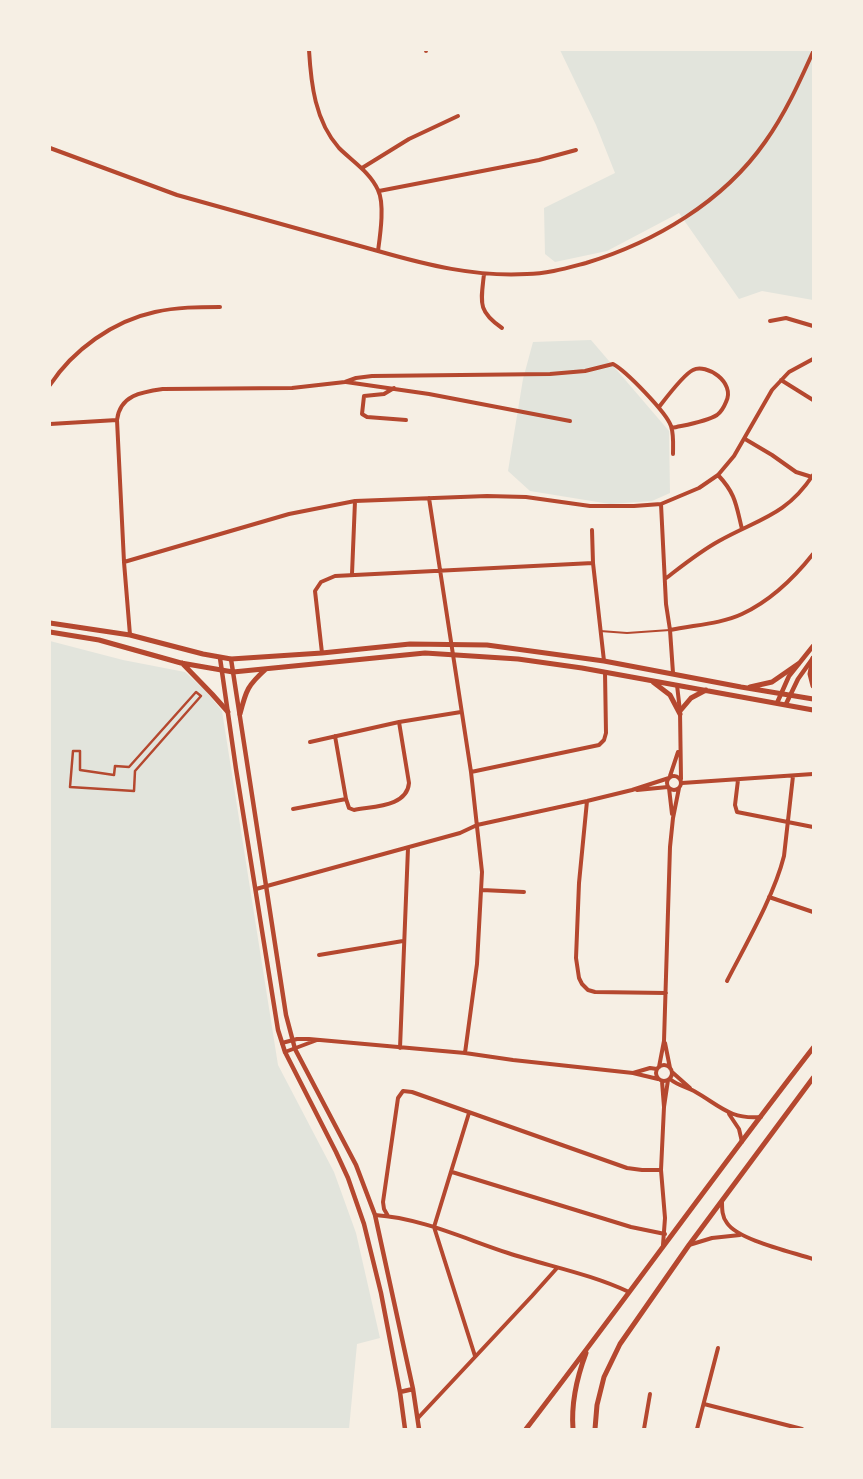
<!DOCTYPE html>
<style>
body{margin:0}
#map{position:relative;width:863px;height:1479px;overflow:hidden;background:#f6efe4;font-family:"Fira Sans Condensed",sans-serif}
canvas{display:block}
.frame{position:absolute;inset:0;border:51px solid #f6efe4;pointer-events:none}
</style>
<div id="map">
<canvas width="863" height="1479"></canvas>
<div class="frame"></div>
</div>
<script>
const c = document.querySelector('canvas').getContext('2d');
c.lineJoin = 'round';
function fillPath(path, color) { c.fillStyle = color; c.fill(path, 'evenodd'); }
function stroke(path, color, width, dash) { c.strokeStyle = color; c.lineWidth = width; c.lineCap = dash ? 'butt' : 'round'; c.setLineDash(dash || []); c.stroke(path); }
const green = new Path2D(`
 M560 50H813V300L762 291 739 299 679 213 607 251 555 262 545 254 544 208 615 173 596 125Z
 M591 340 669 431 670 493 652 501 610 504 530 491 508 471 523 379 533 342Z
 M50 641 123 660 185 672 205 690 222 711 278 1065 334 1172 356 1233 380 1338 357 1344 349 1429H50Z`);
const service = new Path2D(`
 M600 631 627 633 670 630`);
const pedestrian = new Path2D(`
 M196 692 201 696 135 771 134 791 70 787 73 751H80V770L114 775 115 766 129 767Z`);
const minor = new Path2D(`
 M309 50C311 84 315 121 339 148 352 161 370 172 378 190 385 204 380 236 378 251 427 265 475 277 527 274 547 274 567 268 586 263 655 242 723 202 765 142 785 114 799 83 813 52
 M426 50V51
 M50 148 177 195 378 251
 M362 168 409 139 458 116
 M379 191 539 160 576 150
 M484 274C481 302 477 311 502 328
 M770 321 786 318 813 326
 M781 380 813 400
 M346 382 429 394 570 421
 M50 385C73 350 113 321 155 312 177 307 199 307 220 307
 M394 388 384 394 364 396 362 414 367 417 406 420
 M659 407C666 398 684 374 693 370 706 363 736 382 726 402 724 407 721 412 717 415 706 422 685 425 672 428
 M50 424 117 420
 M745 439 772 455 796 472 812 477
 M718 475C736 494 736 505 742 529
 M429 498 471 772 482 872 477 964 465 1053
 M661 504 666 604 670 630 673 673
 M592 530 593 563 604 661
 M124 562 289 514 355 501 487 496 526 497 590 506H634L661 504 699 488 718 475 734 456 772 390 789 372 813 359
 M352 574 355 501
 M665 579C682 566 699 552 719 541 758 519 786 516 813 475
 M670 630C693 625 721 624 742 614 770 601 794 578 813 554
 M130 635 124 562 117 420C120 395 142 392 163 389L292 388 345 382 356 378 372 376 550 374 585 371 613 364C626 371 666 412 671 426 674 435 673 445 673 454
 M322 653 315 591 321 582 335 576 593 563
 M677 685 680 711 681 779
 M335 736 346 799 349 808 354 810C373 806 407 807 409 783L399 722
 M310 742 399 722 461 712
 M471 772 599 745 604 740 606 733 605 672
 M667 783a7 7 0 1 1 14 0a7 7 0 1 1-14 0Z
 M670 776 678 752
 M738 780 735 805 737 812 813 827
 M682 783 813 774
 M669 788 672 814
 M637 790 668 787
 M587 801 579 883 576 958 579 978 582 984 588 990 595 992 666 993
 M293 809 346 799
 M256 889 460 833 477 825 587 801 632 790 669 778
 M482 890 524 892
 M769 897 813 912
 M319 955 403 941
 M727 981C746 944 774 896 784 856L793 776
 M282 1043 297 1039H309L465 1053 513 1060 633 1073 658 1079
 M665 1043 670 1068
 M400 1048 408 848
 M285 1052 317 1040
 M656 1073a8 8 0 1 1 16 0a8 8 0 1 1-16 0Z
 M659 1067 664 1041 670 847 673 818 679 788
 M672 1072 690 1088
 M633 1073 650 1068 657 1069
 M670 1079C677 1085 686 1087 694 1091 719 1105 730 1120 761 1117
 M662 1081 664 1107
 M469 1113 434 1227 475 1356
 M729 1114 739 1129 742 1142
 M452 1172 631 1227 665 1234
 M722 1201C722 1209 722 1217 727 1223 738 1240 792 1252 813 1259
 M375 1215C421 1218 465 1239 508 1253 548 1266 591 1274 629 1292
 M388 1216 384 1209 383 1202 398 1098 403 1091 412 1092 627 1168 642 1170H661
 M663 1245 665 1218 661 1170 664 1107 668 1080
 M689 1245 712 1238 740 1235
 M704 1404 802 1429
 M418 1418 532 1296 557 1268
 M644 1429 650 1394
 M697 1429 718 1348`);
const tertiary = new Path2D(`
 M220 658 236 769 278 1030 285 1052 336 1152 348 1178 364 1224 381 1293 400 1392 405 1429
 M231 659 286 1015 295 1049 356 1165 375 1215 413 1389 419 1429
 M777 703 789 676 813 646
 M786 704 798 679 813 658
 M400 1392 413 1389`);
const secondary = new Path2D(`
 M50 623 130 635 203 654 231 659 322 653 410 644 487 645 604 661 741 687 813 699
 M50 632 99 640 181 663 233 672 425 653 518 659 582 668 813 710
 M813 658 810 674 813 686
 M182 663 212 694 228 712
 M653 682 670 695 680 714
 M750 687 772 682 798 664
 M680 711 691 698 706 690
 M240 714C246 690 248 685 266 669
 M526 1429C623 1303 715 1174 813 1048
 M573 1429C571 1403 577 1377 586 1353
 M595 1429 597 1405 604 1377 620 1344 689 1245 813 1078`);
fillPath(green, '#e2e4dc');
stroke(service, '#b5482f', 2);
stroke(pedestrian, '#b5482f', 2.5);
stroke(minor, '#b5482f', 4);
stroke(tertiary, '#b5482f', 4.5);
stroke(secondary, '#b5482f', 5);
</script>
